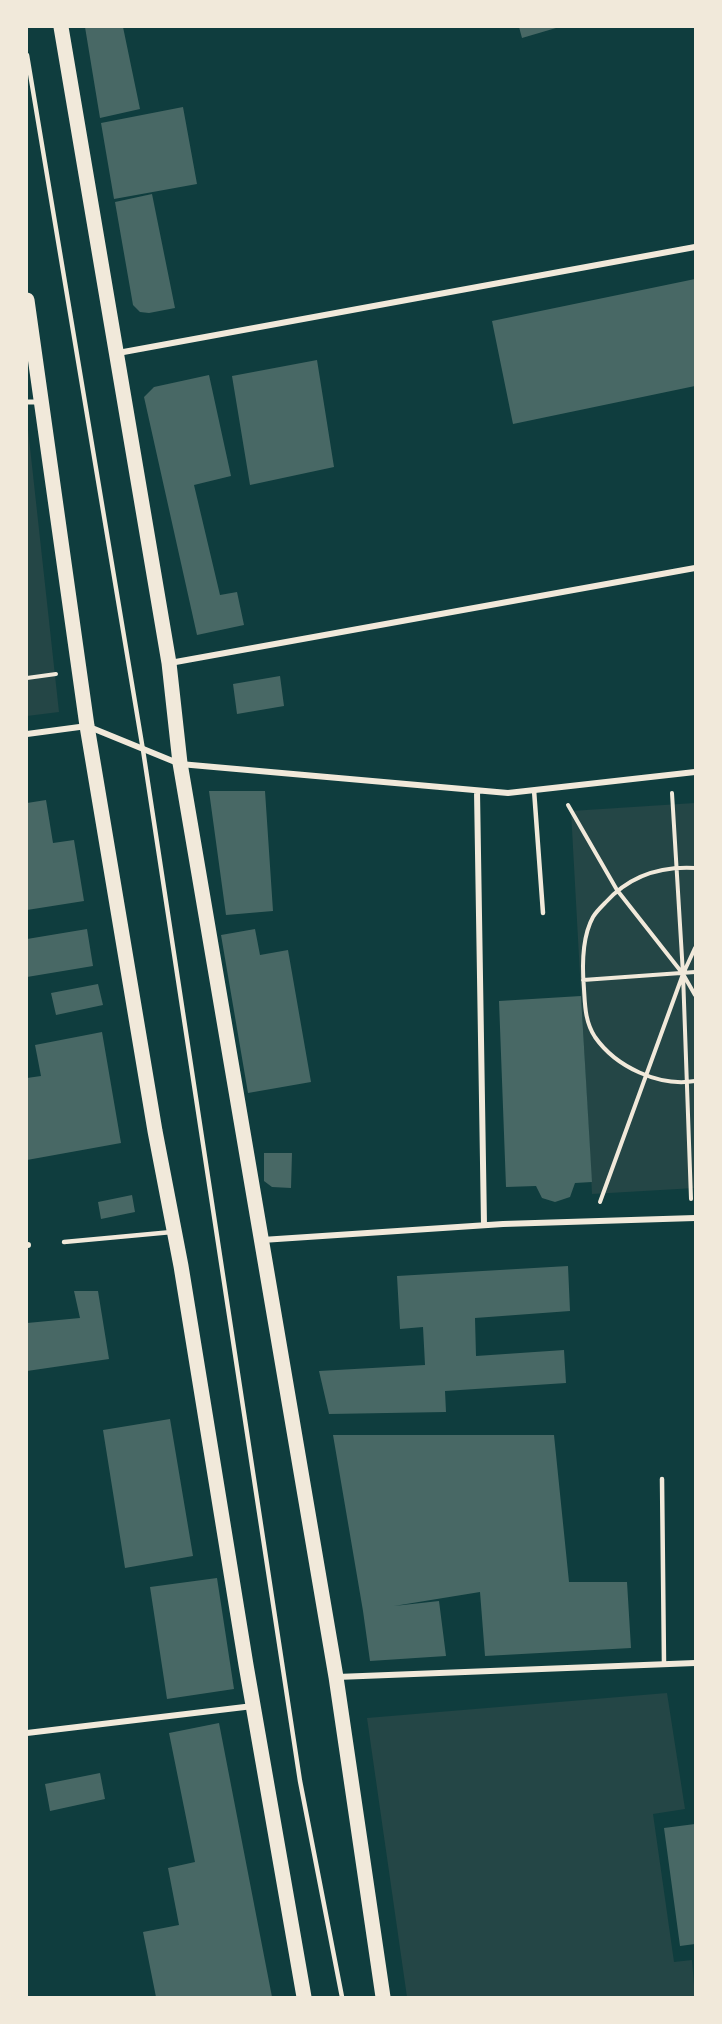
<!DOCTYPE html>
<style>
body{margin:0}
#map{position:relative;width:722px;height:2024px;overflow:hidden;background:#0f3d3e;font-family:Signika,sans-serif}
canvas{display:block}
.frame{position:absolute;inset:0;border:28px solid #f1e9da;pointer-events:none}
</style>
<div id="map">
<canvas width="722" height="2024"></canvas>
<div class="frame"></div>
</div>
<script>
const c = document.querySelector('canvas').getContext('2d');
c.lineJoin = 'round';
function fillPath(path, color) { c.fillStyle = color; c.fill(path, 'evenodd'); }
function stroke(path, color, width, dash) { c.strokeStyle = color; c.lineWidth = width; c.lineCap = dash ? 'butt' : 'round'; c.setLineDash(dash || []); c.stroke(path); }
const green = new Path2D(`
 M27 420 59 712 27 716Z
 M695 803V1188L592 1194 571 811Z
 M667 1693 685 1809 653 1814 674 1962 692 1960 695 1997H407L367 1718Z`);
const building = new Path2D(`
 M85 27H123L140 109 100 118Z
 M519 27H556V28L522 38Z
 M183 107 197 184 114 199 101 123Z
 M152 194 175 308 149 313 140 312 133 305 115 202Z
 M695 279V386L513 424 492 321Z
 M317 360 334 467 250 485 232 376Z
 M209 375 231 476 194 485 220 595 237 592 244 625 197 635 144 397 154 387Z
 M280 676 284 706 237 714 233 684Z
 M209 791H265L273 911 226 915Z
 M46 800 53 843 74 840 84 901 27 910V803Z
 M87 929 93 966 27 977V939Z
 M255 929 260 955 288 950 311 1082 248 1093 221 935Z
 M98 984 103 1005 56 1015 51 993Z
 M581 996 592 1182 575 1183 570 1197 555 1202 542 1198 536 1186 506 1187 499 1001Z
 M102 1032 121 1143 27 1160V1078L41 1076 35 1045Z
 M264 1153H292L291 1188 272 1187 264 1181Z
 M132 1195 135 1212 101 1219 98 1202Z
 M568 1266 570 1311 475 1318 476 1356 564 1350 566 1383 445 1391 446 1412 329 1414 319 1371 425 1365 423 1327 400 1329 397 1276Z
 M74 1291H98L109 1359 27 1371V1323L80 1318Z
 M170 1419 193 1556 125 1568 103 1430Z
 M333 1435H554L569 1582H627L631 1648 485 1656 480 1592 394 1606 439 1601 446 1656 370 1661 363 1611Z
 M217 1578 234 1689 167 1699 150 1587Z
 M219 1723 272 1997H156L143 1932 179 1925 168 1868 195 1862 169 1733Z
 M100 1773 105 1799 50 1811 45 1784Z
 M695 1824V1944L680 1946 664 1828Z`);
const path = new Path2D(`
 M27 678 56 674
 M672 793 683 974 691 1199
 M568 805 617 890 683 974 695 995
 M695 868C660 866 629 876 605 903 601 907 596 912 593 917 582 937 582 966 584 989 585 1005 585 1022 595 1037 616 1067 659 1087 695 1081
 M583 980 695 972
 M600 1202 683 974 695 948`);
const service = new Path2D(`
 M27 55 143 750 300 1781 342 1997
 M534 790 543 913
 M64 1242 172 1232
 M662 1479 664 1664`);
const pedestrian = new Path2D(`
 M27 402H40`);
const minor = new Path2D(`
 M118 353 695 247
 M170 663 695 568
 M27 734 87 726 180 764 508 793 695 772
 M477 791 484 1225
 M262 1240 503 1224 695 1218
 M27 1245H28
 M337 1677 695 1663
 M27 1733 253 1706`);
const primary = new Path2D(`
 M61 27 169 663 180 763 336 1677 383 1997
 M27 300 87 726 155 1131 181 1266 246 1665 304 1997`);
fillPath(green, '#244646');
fillPath(building, '#486865');
stroke(path, '#f1e9da', 4);
stroke(service, '#f1e9da', 4.5);
stroke(pedestrian, '#f1e9da', 5);
stroke(minor, '#f1e9da', 6);
stroke(primary, '#f1e9da', 15);
</script>
